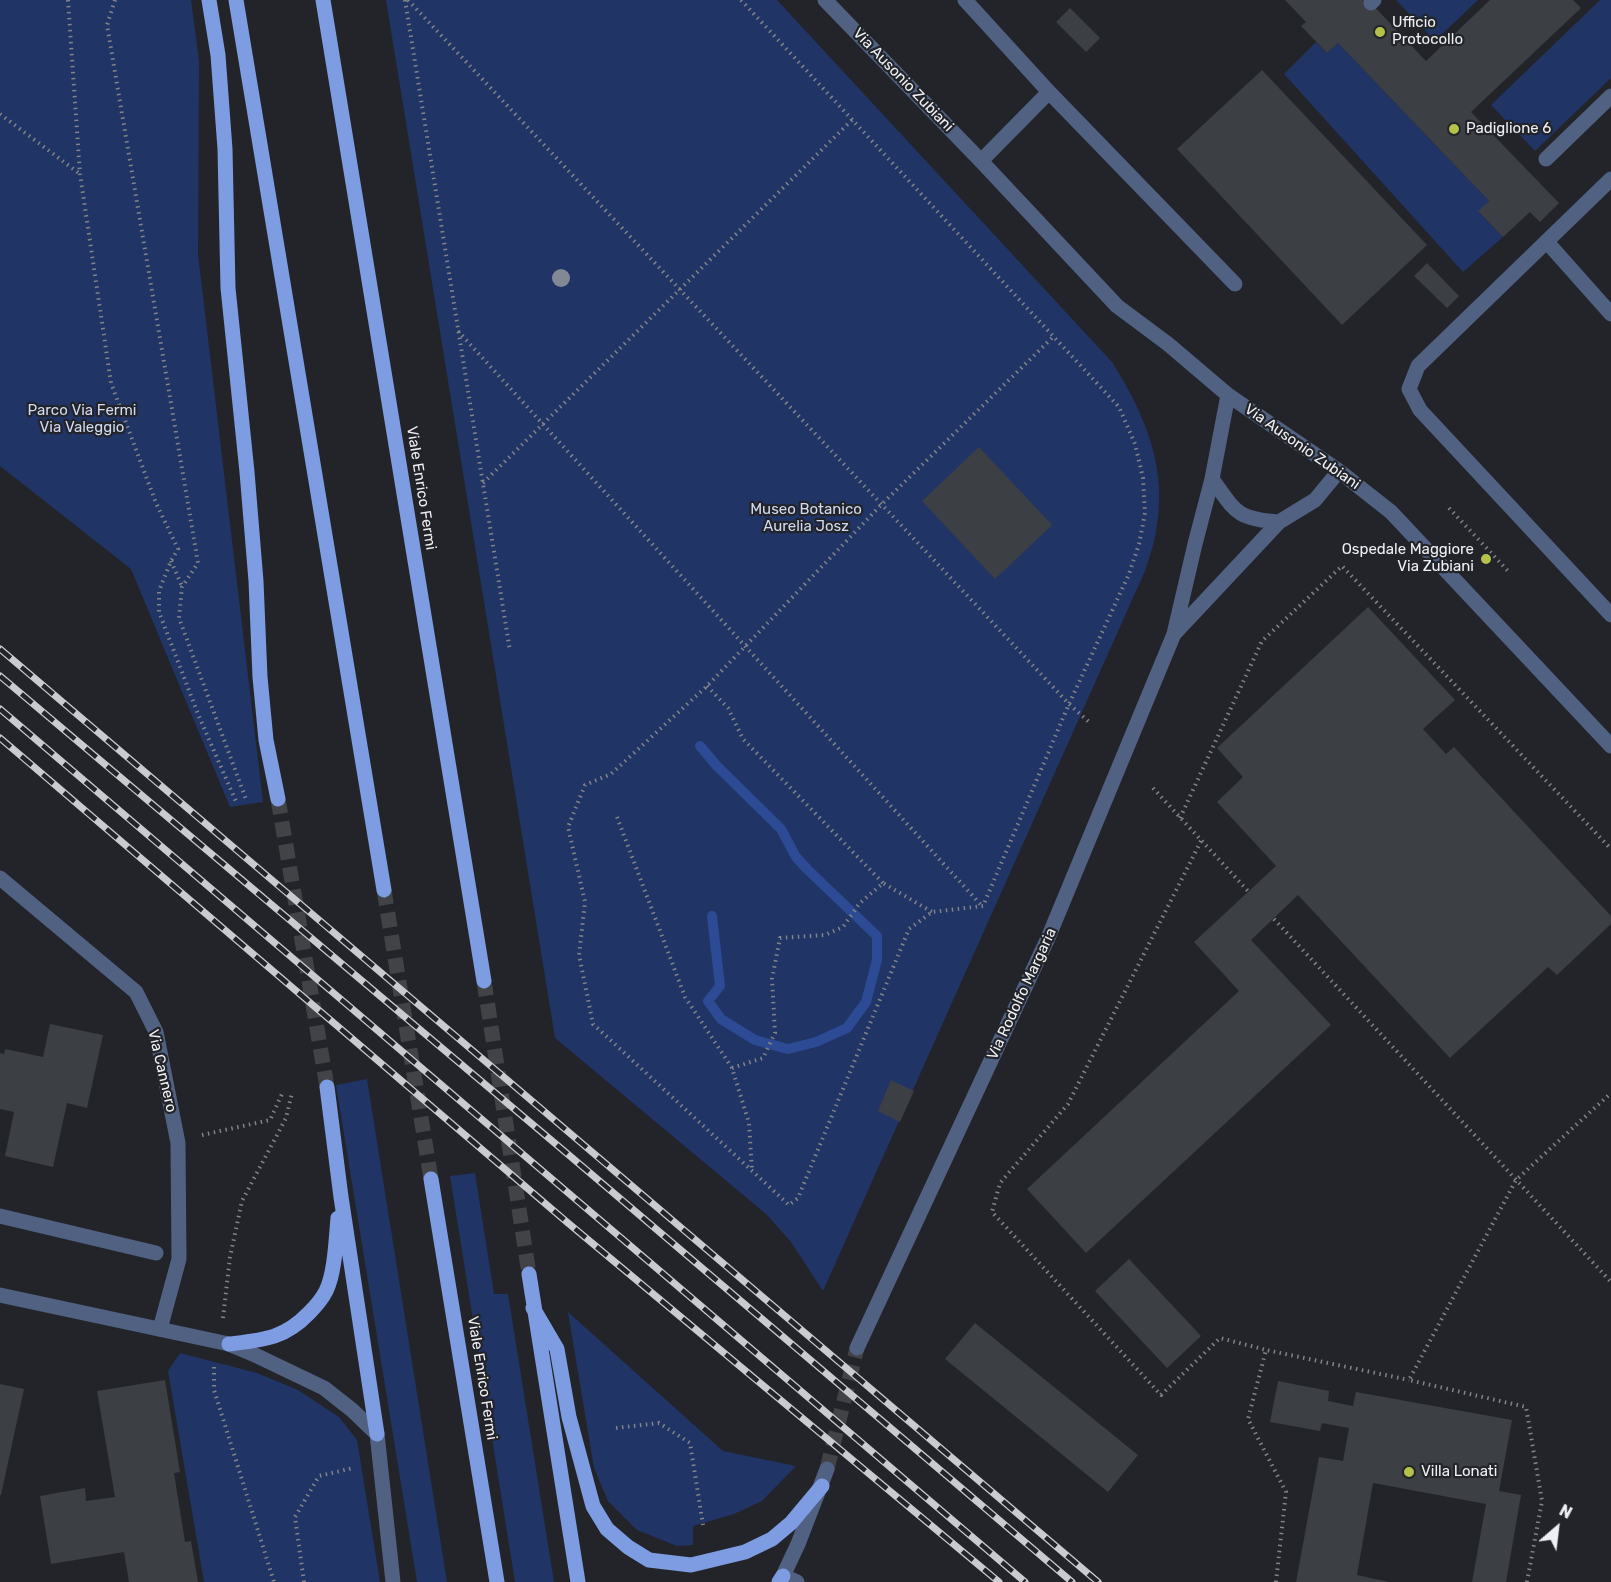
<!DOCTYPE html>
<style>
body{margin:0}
#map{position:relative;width:1611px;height:1582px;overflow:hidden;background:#222429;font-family:Rubik,sans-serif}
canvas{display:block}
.north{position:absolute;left:1527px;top:1498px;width:60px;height:60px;-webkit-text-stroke:4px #222429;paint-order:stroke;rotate:28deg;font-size:16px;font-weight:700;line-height:24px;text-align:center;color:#eef0f3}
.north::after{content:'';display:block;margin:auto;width:21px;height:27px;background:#eef0f3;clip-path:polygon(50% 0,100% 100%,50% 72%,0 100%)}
</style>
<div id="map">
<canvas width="1611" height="1582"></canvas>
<div class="north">N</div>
</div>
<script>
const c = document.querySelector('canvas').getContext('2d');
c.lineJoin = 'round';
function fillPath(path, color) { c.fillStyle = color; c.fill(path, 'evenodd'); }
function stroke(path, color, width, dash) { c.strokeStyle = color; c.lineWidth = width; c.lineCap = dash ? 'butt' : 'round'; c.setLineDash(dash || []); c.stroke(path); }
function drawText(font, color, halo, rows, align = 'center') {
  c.font = font + ' Rubik,sans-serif'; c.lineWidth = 4.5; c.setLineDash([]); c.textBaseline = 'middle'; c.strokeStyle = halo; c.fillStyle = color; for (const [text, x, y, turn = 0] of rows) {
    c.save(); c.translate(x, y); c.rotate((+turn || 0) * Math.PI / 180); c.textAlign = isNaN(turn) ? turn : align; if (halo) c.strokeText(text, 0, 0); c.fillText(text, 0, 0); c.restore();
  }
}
const green = new Path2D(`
 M0 0H191L199 61 198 254 263 802 230 807 131 569 0 466Z
 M386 0H777L1112 362C1145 415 1168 467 1156 531 1154 545 1149 558 1145 571L823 1291 791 1242 766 1214 555 1038Z
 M1396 0H1478L1435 41Z
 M1600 0H1611V78L1535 151 1491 105Z
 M1316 42 1327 53 1338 43 1489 201 1479 212 1503 237 1463 272 1284 74Z
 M367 1079 447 1582H417L336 1085Z
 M475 1173 494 1294H508L554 1582H515L450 1176Z
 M568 1312 723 1451 796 1466 762 1501 734 1514 693 1526V1545L677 1546 637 1530 608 1501 594 1468Z
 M180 1353 257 1373 298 1390 339 1417 357 1440 380 1582H204L168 1371Z`);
const stream = new Path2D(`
 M700 746 716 765 781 829 796 857 807 869 877 936V960L866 1002 847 1028 816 1042 788 1049 755 1040 721 1019 708 1001 720 986 712 916`);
const building = new Path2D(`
 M1285 0H1368L1426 61 1490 0H1573L1581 8 1471 112 1559 203 1540 222 1530 212 1503 237 1478 211 1489 201 1338 43 1327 53 1301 26 1306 22Z
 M1070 8 1100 38 1086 52 1056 22Z
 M1262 70 1427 245 1342 325 1177 149Z
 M1427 263 1459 296 1447 308 1414 276Z
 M979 447 1052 525 995 579 922 501Z
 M1368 607 1455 700 1423 729 1446 754 1454 747 1611 916V924L1557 975 1548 967 1450 1058 1298 895 1251 940 1331 1025 1086 1253 1027 1189 1239 991 1194 942 1276 866 1217 802 1243 777 1217 748Z
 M50 1024 103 1035 87 1108 67 1103 53 1167 5 1156 14 1112 0 1109V1053L4 1054 5 1049 43 1057Z
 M891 1080 914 1091 900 1122 878 1111Z
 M1129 1259 1201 1336 1167 1368 1095 1291Z
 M975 1323 1138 1455 1108 1492 945 1359Z
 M165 1380 180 1472 174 1473 185 1542 191 1541 198 1582H129L124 1552 51 1564 40 1496 85 1488 86 1501 115 1497 97 1391Z
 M1278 1381 1329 1391 1328 1401 1353 1406 1356 1392 1512 1420 1499 1491 1521 1495 1506 1582H1472L1486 1504 1373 1483 1357 1575 1389 1582H1296L1319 1457 1343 1461 1349 1428 1322 1423 1320 1431 1270 1422Z
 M0 1384 24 1389 1 1495H0Z`);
const minorTunnel = new Path2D(`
 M827 1469 857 1348`);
const primaryTunnel = new Path2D(`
 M278 799 327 1087
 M384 890 431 1179
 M484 981 529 1274`);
const path = new Path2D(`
 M68 0 80 174 111 383 156 503 178 549 171 561 159 591V612L198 714 237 804
 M115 0 107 25 198 563 182 587 179 618 247 802
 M405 0 510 651
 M408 0 1069 704 1089 722
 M741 0 1119 407 1135 444 1143 478 1145 513 1139 544 1129 574 1069 704 983 906
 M0 114 80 174
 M458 331 982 906
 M483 483 852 120
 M1449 508 1509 572
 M171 561 182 586
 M707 686 728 708 743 739 883 883
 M1153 788 1248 891
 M617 817 685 997 732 1068 749 1123 752 1170
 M1180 818 1262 641 1342 566 1611 849
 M1201 841 1068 1104 1000 1183 992 1212 1161 1395 1220 1338 1266 1350
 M983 906 932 912 909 929 798 1198 789 1205 593 1024 579 955 585 902 568 827 585 785 611 774 707 686 882 504 1053 337
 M1274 919 1611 1282
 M732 1068 763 1058 775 1033 772 979 780 938 825 935 843 927 859 904 883 883 932 912
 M202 1135 270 1120 282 1094
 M223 1318 230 1257 242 1201 286 1118 292 1093
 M214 1367V1390L274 1582
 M616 1428 659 1423 690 1443 703 1525
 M304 1582 295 1517 319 1476 353 1468
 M1276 1582 1286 1492 1248 1419 1266 1350 1409 1380
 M1527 1582 1542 1501 1526 1407 1409 1380 1516 1180 1611 1093`);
const service = new Path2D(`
 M965 0 1049 92 1235 284
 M1371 3 1374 0
 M1546 159 1611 96
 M981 161 1049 92
 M1611 179 1418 366 1409 389 1420 410 1611 615
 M1547 242 1611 314
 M0 878 136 992 156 1032 178 1143 179 1259 160 1329
 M0 1216 156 1253`);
const minor = new Path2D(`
 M825 0 981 161 1117 306 1168 344 1228 395 1339 471 1391 512 1611 746
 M1212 479C1236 512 1236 519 1279 522
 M1174 634 1279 522 1315 500 1339 471
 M0 1295 229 1344 253 1354 324 1388 352 1410 377 1434 393 1582
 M857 1348 1048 938 1174 634 1195 544 1212 479 1228 395
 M797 1582 783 1576 798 1544 827 1469`);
const primary = new Path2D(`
 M209 0 218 55 225 149 228 288 247 472 256 581 260 677 266 740 278 799
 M236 0 384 890
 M323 0 484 981
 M327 1087 341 1197 377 1434
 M431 1179 497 1582
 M529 1274 578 1582
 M533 1308 557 1349 569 1417 593 1506 607 1529 628 1547 649 1560 691 1565 745 1552 772 1539 791 1523 822 1486
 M229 1344C263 1340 284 1339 309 1313 315 1307 322 1299 326 1291 335 1273 336 1239 338 1218
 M779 1582 783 1576`);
const rail = new Path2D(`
 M0 649 1098 1582
 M0 676 557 1145 1072 1582
 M0 709 1025 1582
 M0 738 568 1223 999 1582`);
const trees = [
 [561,278]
];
const markers = [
 [1380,32,6,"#b5c24a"],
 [1454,129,6,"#b5c24a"],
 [1486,559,6,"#b5c24a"],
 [1409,1472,6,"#b5c24a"]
];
const poiNames = [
 ["Ufficio",1392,23],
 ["Protocollo",1392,40],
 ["Padiglione 6",1466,129],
 ["Ospedale Maggiore",1474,550,"right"],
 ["Via Zubiani",1474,567,"right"],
 ["Villa Lonati",1421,1472]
];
const streetNames = [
 ["Via Ausonio Zubiani",903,80,46],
 ["Via Ausonio Zubiani",1302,447,35],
 ["Viale Enrico Fermi",421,488,81],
 ["Via Rodolfo Margaria",1022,994,-65],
 ["Via Cannero",162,1071,77],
 ["Viale Enrico Fermi",482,1378,81]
];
const parkNames = [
 ["Parco Via Fermi",82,411],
 ["Via Valeggio",82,428],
 ["Museo Botanico",806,510],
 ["Aurelia Josz",806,527]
];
fillPath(green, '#203465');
stroke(stream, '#2d4b95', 10);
fillPath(building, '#3c3f44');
stroke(minorTunnel, '#414347', 15, [15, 8]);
stroke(primaryTunnel, '#414347', 15, [15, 8]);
stroke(path, '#828488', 4, [1.5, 4.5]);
stroke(service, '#516182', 15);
stroke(minor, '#516182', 15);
stroke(primary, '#7d9ce1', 15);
stroke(rail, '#c9cbce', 7);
stroke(rail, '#222429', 4.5, [14]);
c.fillStyle = '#828896';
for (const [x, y] of trees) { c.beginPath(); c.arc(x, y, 9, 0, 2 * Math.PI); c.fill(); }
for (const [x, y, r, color] of markers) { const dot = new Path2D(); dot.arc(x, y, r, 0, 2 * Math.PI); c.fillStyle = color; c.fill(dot); stroke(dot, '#222429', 2); }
drawText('15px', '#eef0f3', '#222429', poiNames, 'left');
drawText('15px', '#eef0f3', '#222429', streetNames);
drawText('15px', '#d0daf0', '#222429', parkNames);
</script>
